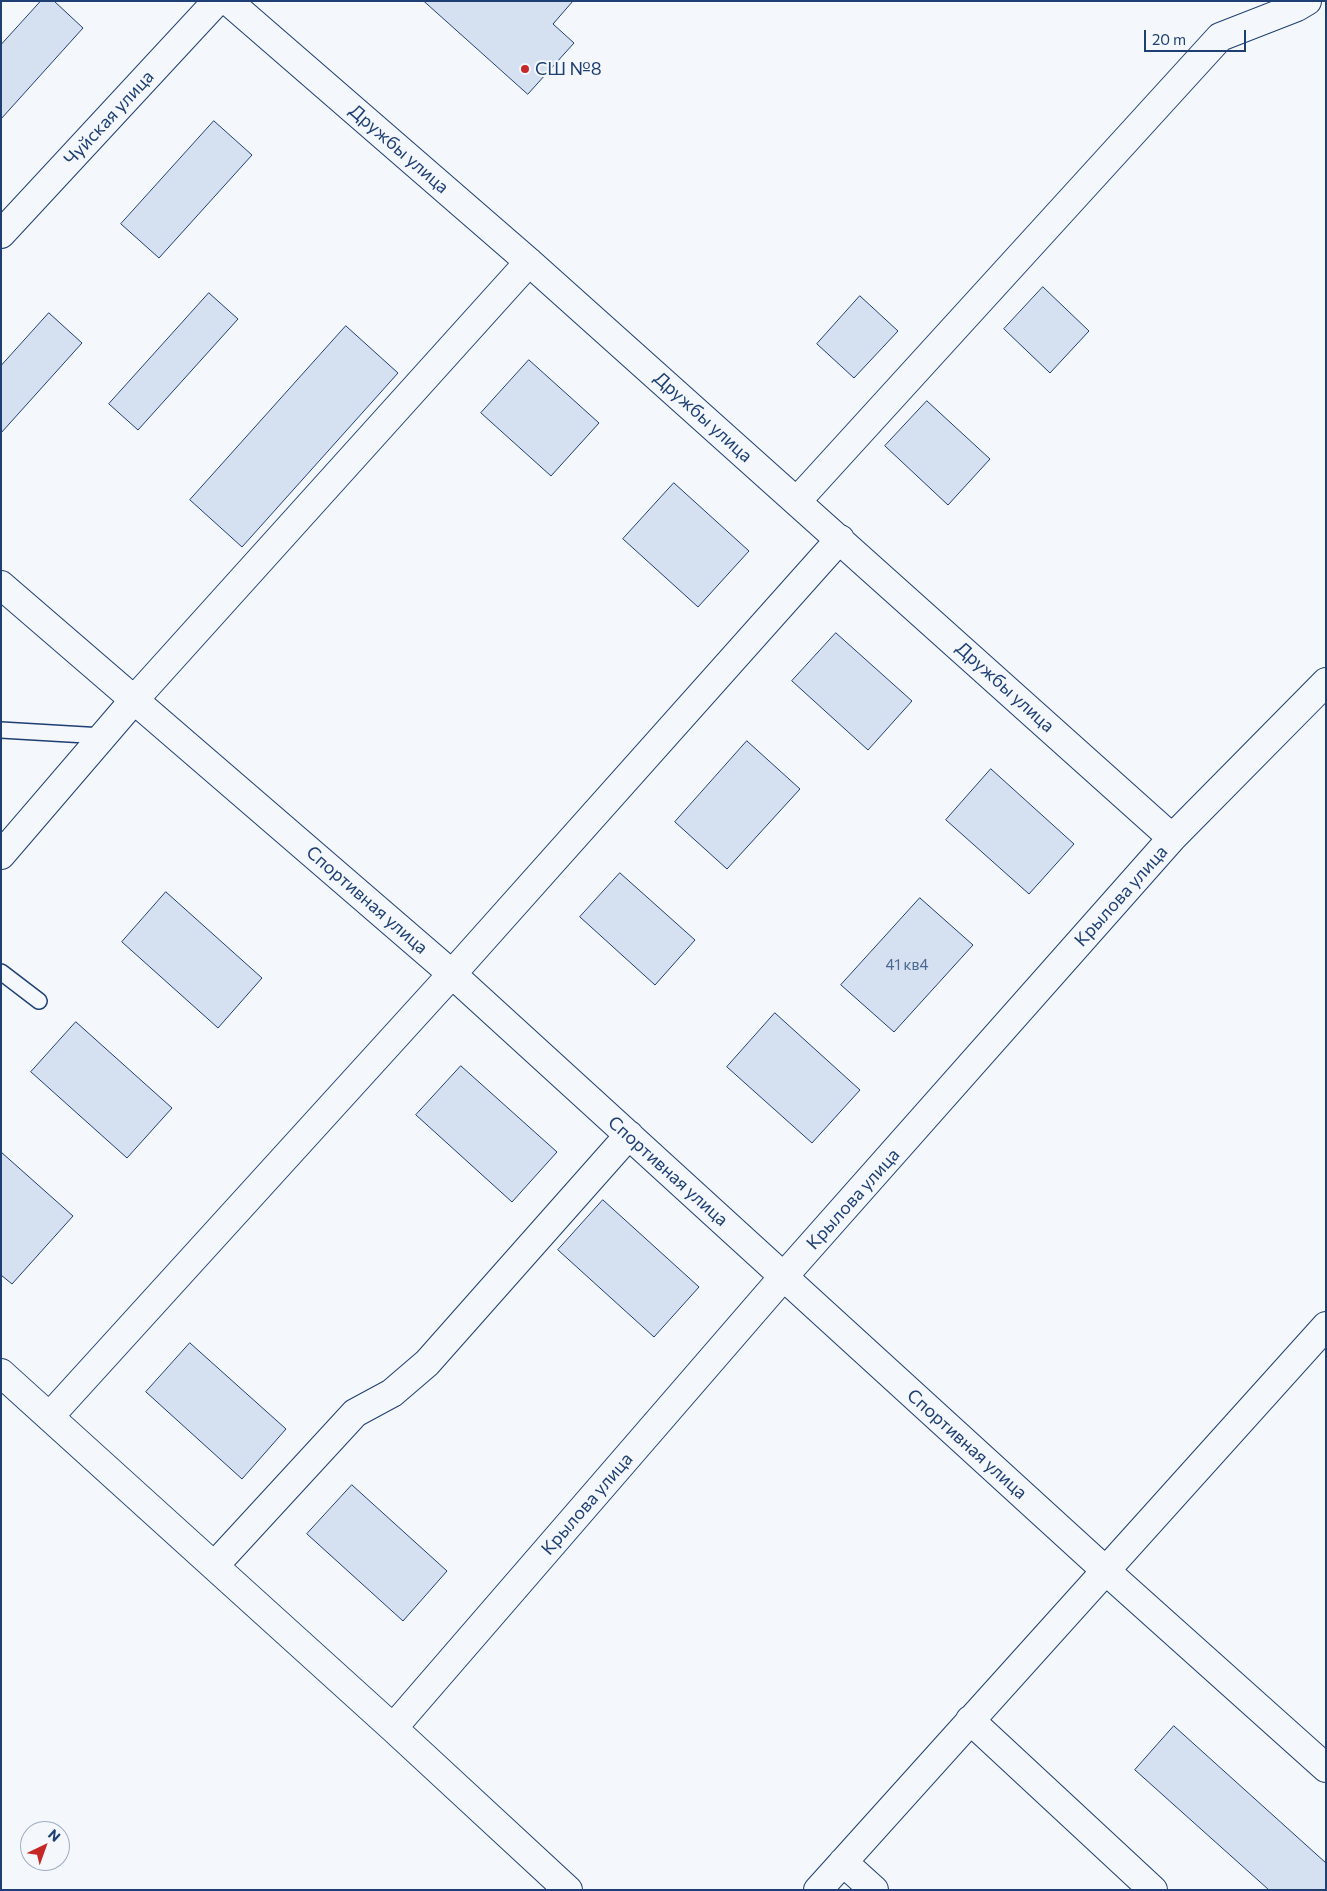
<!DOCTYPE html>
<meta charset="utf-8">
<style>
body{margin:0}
#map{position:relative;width:1327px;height:1891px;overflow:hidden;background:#f4f7fb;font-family:Commissioner,sans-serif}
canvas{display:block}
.frame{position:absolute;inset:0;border:2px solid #1d3f73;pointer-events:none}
.north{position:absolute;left:20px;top:1821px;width:50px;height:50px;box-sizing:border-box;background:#f4f7fb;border:1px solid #9eadc5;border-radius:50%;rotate:42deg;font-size:14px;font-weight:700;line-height:20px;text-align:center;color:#1d3f73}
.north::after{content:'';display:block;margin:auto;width:18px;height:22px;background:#c62828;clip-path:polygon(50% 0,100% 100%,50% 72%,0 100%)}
.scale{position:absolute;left:1144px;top:30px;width:102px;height:22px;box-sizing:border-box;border:2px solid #1d3f73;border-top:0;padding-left:6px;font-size:15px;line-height:18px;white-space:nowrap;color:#1d3f73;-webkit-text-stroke:4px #f4f7fb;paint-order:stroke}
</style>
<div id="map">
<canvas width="1327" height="1891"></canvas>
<div class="frame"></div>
<div class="north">N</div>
<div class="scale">20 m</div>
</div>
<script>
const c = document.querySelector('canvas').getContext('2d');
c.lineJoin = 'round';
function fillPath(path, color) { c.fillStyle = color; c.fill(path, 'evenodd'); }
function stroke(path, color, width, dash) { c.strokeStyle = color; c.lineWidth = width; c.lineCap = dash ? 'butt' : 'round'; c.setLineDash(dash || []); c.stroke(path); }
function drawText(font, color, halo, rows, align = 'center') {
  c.font = font + ' Commissioner,sans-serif'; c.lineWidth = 4; c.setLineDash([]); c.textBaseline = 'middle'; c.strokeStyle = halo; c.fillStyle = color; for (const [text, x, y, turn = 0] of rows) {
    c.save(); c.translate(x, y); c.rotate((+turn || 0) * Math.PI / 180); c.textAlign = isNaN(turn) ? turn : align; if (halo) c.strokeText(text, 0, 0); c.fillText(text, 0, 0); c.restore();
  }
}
const building = new Path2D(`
 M41 1H54L83 28 1 119V45Z
 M424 1H573L553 24 574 43 528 94Z
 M214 121 252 155 159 258 121 224Z
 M1043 287 1089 331 1050 373 1004 329Z
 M209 293 238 319 138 430 109 404Z
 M860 296 898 331 854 378 817 344Z
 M49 313 82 343 1 433V366Z
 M346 326 398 373 242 547 190 500Z
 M529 360 599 423 551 476 481 413Z
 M927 401 990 459 948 505 885 446Z
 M674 483 749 551 698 607 623 539Z
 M836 633 912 701 868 750 792 681Z
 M747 741 800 789 727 869 675 822Z
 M991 769 1074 844 1029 894 946 820Z
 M620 873 695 940 655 985 580 917Z
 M166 892 262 978 218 1028 122 942Z
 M920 898 973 945 894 1032 841 985Z
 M775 1013 860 1090 812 1143 727 1067Z
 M76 1022 172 1108 127 1158 31 1072Z
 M461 1066 557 1152 512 1202 416 1115Z
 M1 1152 73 1216 12 1284 1 1275Z
 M603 1200 699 1287 654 1337 558 1250Z
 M190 1343 286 1429 242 1479 146 1392Z
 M352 1485 447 1571 403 1621 307 1534Z
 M1174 1726 1326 1863V1890H1269L1135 1770Z`);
const lane = new Path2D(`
 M1 730 103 736
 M1 972 39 1001`);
const street = new Path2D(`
 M228 1 529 262 1172 838
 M1 234 217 1
 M797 501 1220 37 1297 7 1307 1
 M1 585 452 974 1105 1570 1326 1768
 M1 855 134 700 529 262
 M1 1373 393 1728 568 1890
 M50 1416 452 974 840 539
 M215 1565 355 1413 392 1393 427 1363 629 1135
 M970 1720 1153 1890
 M393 1728 784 1276 1172 838 1326 682
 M843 1862 874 1890
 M818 1890 1326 1326`);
const markers = [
 [525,69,5,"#c62828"]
];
const numberNames = [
 ["41 кв4",907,965]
];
const poiNames = [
 ["СШ №8",535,69]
];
const streetNames = [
 ["Чуйская улица",109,118,-47],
 ["Дружбы улица",399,149,41],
 ["Дружбы улица",703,417,42],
 ["Дружбы улица",1005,687,42],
 ["Крылова улица",1121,896,-48],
 ["Спортивная улица",367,900,41],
 ["Спортивная улица",668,1171,42],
 ["Крылова улица",853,1199,-48],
 ["Спортивная улица",967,1444,42],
 ["Крылова улица",587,1504,-49]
];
fillPath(building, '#d5e0f0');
stroke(building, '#1d3f73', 1);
stroke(lane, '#1d3f73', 18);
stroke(street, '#1d3f73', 30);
stroke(lane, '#f4f7fb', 15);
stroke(street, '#f4f7fb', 28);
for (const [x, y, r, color] of markers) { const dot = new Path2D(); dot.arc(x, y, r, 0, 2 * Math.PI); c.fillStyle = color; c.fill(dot); stroke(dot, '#f4f7fb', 2); }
drawText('15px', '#4b6792', null, numberNames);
drawText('18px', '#1d3f73', '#f4f7fb', poiNames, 'left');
drawText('18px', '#1d3f73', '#f4f7fb', streetNames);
</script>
